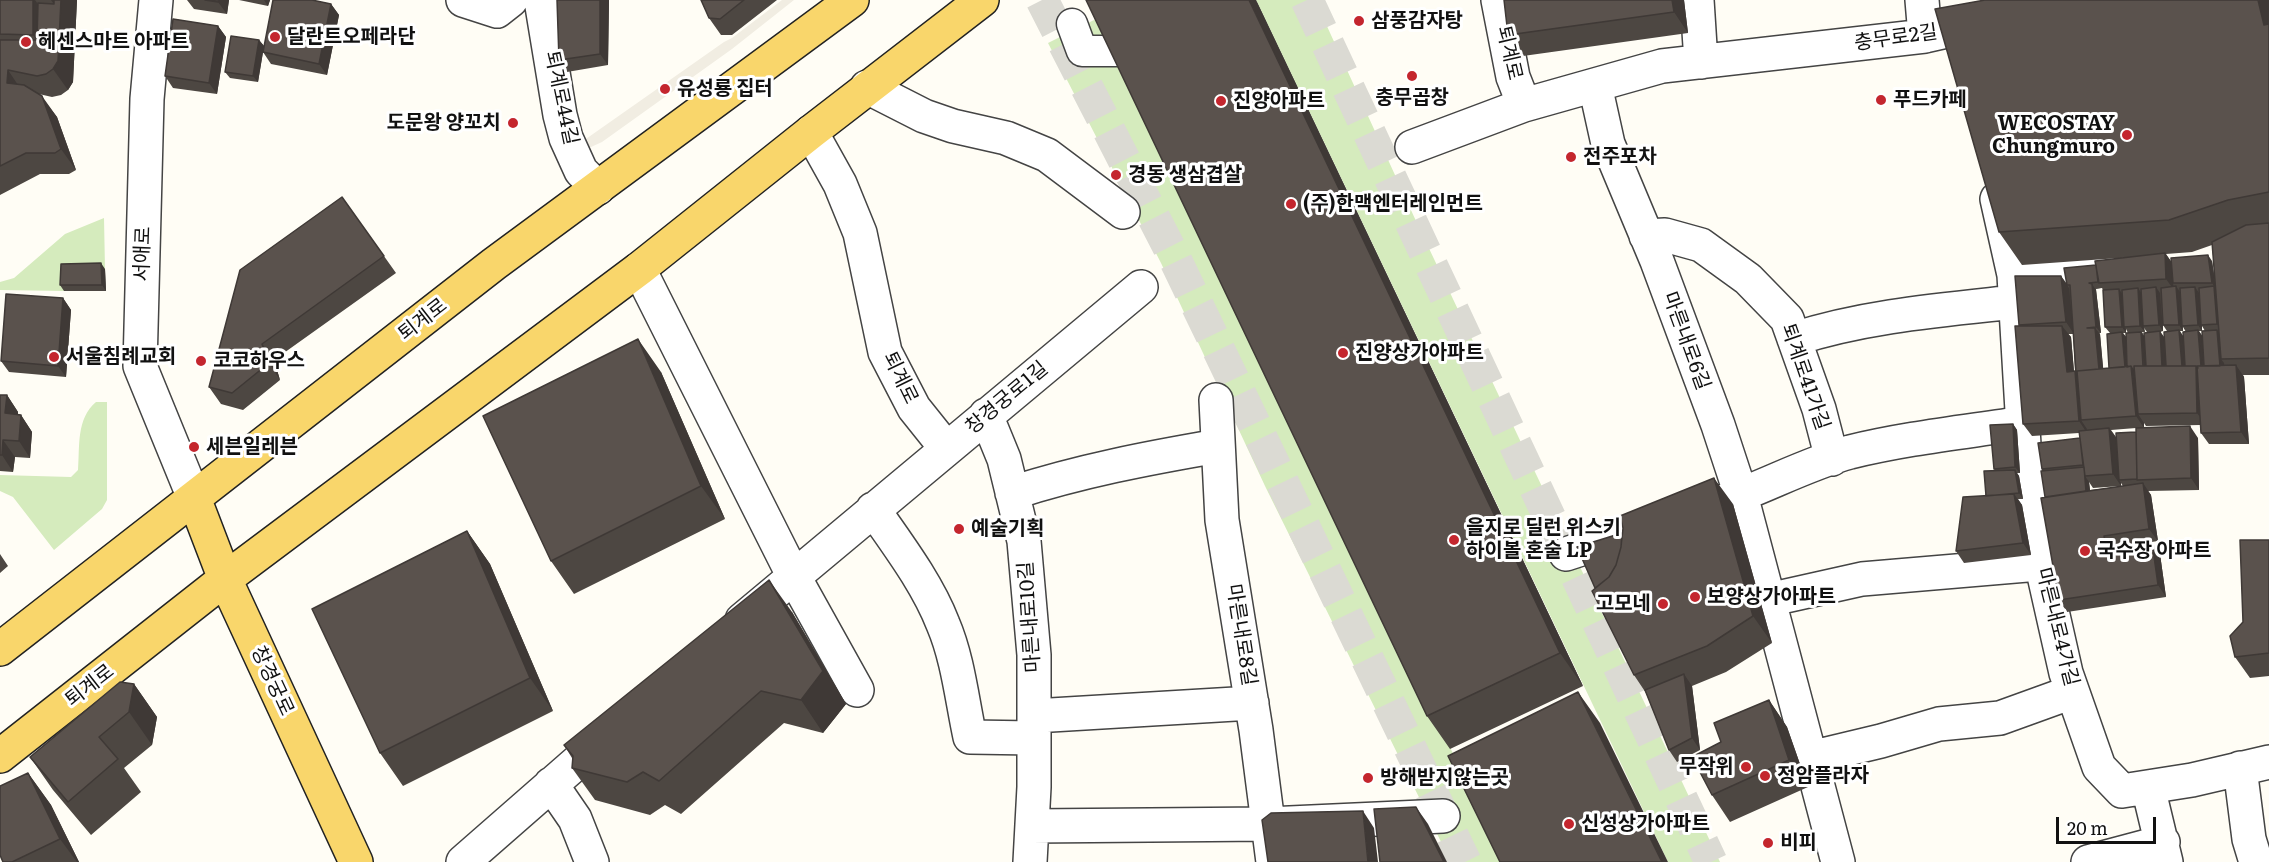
<!DOCTYPE html>
<meta charset="utf-8">
<style>
body{margin:0}
#map{position:relative;width:2269px;height:862px;overflow:hidden;background:#fffdf5;font-family:Literata,serif}
canvas{display:block}
.scale{position:absolute;left:2056px;top:817px;width:100px;height:27px;box-sizing:border-box;border:3px solid #111;border-top:0;padding-left:8px;font-size:18px;line-height:21px;white-space:nowrap;color:#111;-webkit-text-stroke:4px #fff;paint-order:stroke}
</style>
<div id="map">
<canvas width="2269" height="862"></canvas>
<div class="scale">20 m</div>
</div>
<script>
const c = document.querySelector('canvas').getContext('2d');
c.lineJoin = 'round';
function fillPath(path, color) { c.fillStyle = color; c.fill(path, 'evenodd'); }
function stroke(path, color, width, dash) { c.strokeStyle = color; c.lineWidth = width; c.lineCap = dash ? 'butt' : 'round'; c.setLineDash(dash || []); c.stroke(path); }
function drawText(font, color, halo, rows, align = 'center') {
  c.font = font + ' Literata,"Noto Sans KR",serif'; c.lineWidth = 6; c.setLineDash([]); c.textBaseline = 'middle'; c.strokeStyle = halo; c.fillStyle = color; for (const [text, x, y, turn = 0] of rows) {
    c.save(); c.translate(x, y); c.rotate((+turn || 0) * Math.PI / 180); c.textAlign = isNaN(turn) ? turn : align; if (halo) c.strokeText(text, 0, 0); c.fillText(text, 0, 0); c.restore();
  }
}
const green = new Path2D(`
 M1256 0H1315L1416 221 1720 862H1668Z
 M1100 17 1505 862H1451L1265 486 1161 263 1048 43Z
 M104 218 105 269 65 270 64 291 0 290V282L14 278 65 234Z
 M96 402H107V500L102 509 54 550 13 497 0 491V475L71 477 78 470C80 446 76 419 96 402Z`);
const plaza = new Path2D(`
 M782 0H794L732 49 602 142 591 147 580 148 574 145 563 53 583 141 724 42 732 38Z`);
const minorTunnel = new Path2D(`
 M1042 0 1175 259 1465 862
 M1307 0 1711 862`);
const pedestrian = new Path2D(`
 M1072 24 1082 51H1116`);
const minor = new Path2D(`
 M463 0 497 11 511 0
 M541 0 560 115 566 138 581 171 598 188
 M1498 0 1513 77 1524 105
 M1697 0 1701 62
 M1922 0 1925 36
 M1595 85 1608 144 1657 261 1718 425 1741 495 1838 862
 M867 87 924 116 953 126 1006 138 1047 155 1123 212
 M811 132 840 184 860 233 885 352 914 408 946 448
 M1412 147 1524 105 1662 66 1925 36 1987 22
 M1997 199 2014 275 2026 479 2041 562 2066 673 2099 767 2122 791 2192 780 2269 762
 M1646 236 1665 235 1701 245 1748 279 1787 319 1819 409 1832 459
 M639 269 793 575 857 690
 M2014 275 2052 276 2108 269
 M1794 339C1865 316 1941 310 2015 302
 M1216 400 1222 520 1256 730 1273 862
 M986 415 1004 459 1024 541 1034 655V787L1030 862
 M1012 493C1080 471 1148 458 1218 446
 M1721 502C1765 487 1806 464 1850 452 1907 438 1965 432 2023 423
 M873 509C898 545 927 583 943 624 958 659 962 700 970 737L1034 738
 M1566 554 1621 536
 M1768 600 1862 579 2027 565 2041 562
 M742 620 1141 287
 M1034 716 1252 703
 M1810 758 1881 741 1939 724 2000 718 2072 692
 M2240 768 2249 839 2256 862
 M551 784 575 819 592 862
 M2148 787 2166 862
 M1032 826 1268 824 1443 816
 M463 862 607 736
 M2088 862 2163 842`);
const tertiary = new Path2D(`
 M156 0 147 99 140 366 194 498`);
const primary = new Path2D(`
 M194 498 225 579 356 862
 M0 649 494 264 852 0
 M0 756 225 579 639 269 811 132 982 0`);
const wall = new Path2D(`
 M0 0H77L73 82 68 90 61 95 52 97 39 94 57 117 76 170 69 174H40L0 195Z
 M187 0H229L227 14 194 9Z
 M239 0H270L268 6Z
 M557 0H609L608 65 567 72 559 60Z
 M701 0H777L732 35H721L709 18Z
 M1256 0 1583 686 1450 749 1427 716Z
 M1504 0H1684L1688 33 1523 56 1508 35Z
 M2269 0V375H2243L2244 377 2249 444H2209L2201 433 2200 425 2146 426 2144 423V428L2198 438 2199 490 2148 491 2151 495 2158 541 2112 548 2160 554 2166 597 2067 612 2059 600 2045 497 2043 471 2042 469 2080 438 2079 433 2032 436 2023 424 2020 326 2019 325 2061 276 2067 284 2096 265 2133 257 2022 265 1999 232ZM2212 245 2215 279 2212 261 2172 263 2166 254 2192 252ZM2102 288 2103 290 2105 327 2110 333 2109 368 2103 369 2100 334 2099 333H2101L2096 289ZM2163 325 2167 331 2164 337 2160 332 2163 331ZM2202 326 2205 331 2203 337 2199 331H2202ZM2183 327 2186 332 2183 336 2180 331H2183ZM2144 328 2147 332 2145 337 2142 332H2145ZM2126 329 2128 333 2126 337 2123 333H2126ZM2068 334H2073L2075 371H2074L2071 337ZM2136 428V432L2116 437 2111 430ZM2089 482 2093 488 2121 486V483L2123 486 2090 490Z
 M331 4 339 15 327 75 271 64 263 52Z
 M218 26 226 37 217 94 173 88 165 76Z
 M259 40 264 46 258 82 230 78 225 72Z
 M342 197 396 273 274 360 280 380 243 410 221 404 209 387Z
 M105 269 106 291H64L60 285Z
 M63 298 71 310 66 377 9 372 1 361Z
 M661 372 725 519 574 594 551 561Z
 M0 395H7L18 412V415H21L32 432 30 458 15 457 13 472 0 471Z
 M2013 424 2017 430 2020 473H2017L2019 476 2023 499H2018L2022 505 2031 555 1964 563 1956 551 1986 496 1996 471 1994 469Z
 M1733 504 1772 643 1726 672 1692 686 1700 750 1677 762 1669 750 1646 693 1634 675 1595 588Z
 M467 531 490 564 553 711 403 786 380 753Z
 M2269 540V676L2250 678 2235 657 2243 622Z
 M0 554 8 566 0 573Z
 M792 612 846 704 823 733 784 723 681 814 665 805 650 815 595 800 572 768V758L564 745Z
 M134 684 157 717 152 745 124 768 141 792 91 835 53 790 30 757Z
 M1769 700 1787 727 1808 787 1730 822 1712 795 1721 742Z
 M28 773 51 805 79 862H3Z`);
const shadedWall = new Path2D(`
 M33 0H35L52 24 51 61 33 35Z
 M51 0H77L73 82 68 90 53 69 60 13Z
 M219 0H229L227 14 218 2Z
 M264 0H270L268 6Z
 M600 0H609L608 65 600 54Z
 M1249 0H1256L1583 686 1560 653Z
 M1672 0H1684L1688 33 1674 12Z
 M2258 0H2269V32L2264 25Z
 M331 4 339 15 327 75 319 64Z
 M218 26 226 37 217 94 209 83Z
 M259 40 264 46 258 82 253 76Z
 M8 70 22 91 7 83Z
 M42 96 57 117 76 170 61 149Z
 M2165 253 2173 264V283L2174 290 2166 279Z
 M2208 255 2212 261 2221 330 2217 324 2214 286 2212 283Z
 M101 263 105 269 106 291 102 285Z
 M2061 276 2069 288 2074 334 2066 322Z
 M2092 284 2096 290 2101 333 2096 327Z
 M2176 286 2180 292 2182 326 2183 331 2179 325Z
 M2156 287 2160 293 2163 331 2159 325Z
 M2195 287 2199 293 2201 325 2202 326V331L2198 325Z
 M2138 288 2142 294 2143 326 2144 328 2145 332 2140 326Z
 M2119 289 2123 295 2124 327 2126 329V333L2122 327Z
 M63 298 71 310 66 377 58 366Z
 M2062 326 2071 337 2075 384 2067 372Z
 M2095 328 2100 334 2104 377 2099 371Z
 M2179 330 2183 336 2186 369H2182Z
 M2198 330 2203 337 2206 375 2201 369Z
 M2217 330 2222 336 2221 359 2224 363 2225 374 2220 368Z
 M2160 331 2164 337 2166 375 2162 369Z
 M2122 332 2127 338 2128 370H2125Z
 M2141 332 2145 338 2147 370H2144Z
 M638 339 661 372 725 519 701 486Z
 M262 344 274 360 280 380 269 363Z
 M2236 365 2244 377 2249 444 2241 432Z
 M2131 366 2139 378 2138 414 2144 423V428L2136 416Z
 M2196 366 2205 378V424L2197 413Z
 M2075 371 2083 383 2081 420 2087 429V433L2079 421Z
 M7 395 18 412 17 430 5 413Z
 M21 415 32 432 30 458 19 441Z
 M2013 424 2017 430 2020 473 2015 467Z
 M2190 426 2198 438 2199 490 2191 478Z
 M2109 428 2117 439 2119 480 2121 483V486L2113 474Z
 M3 440 15 457 13 472 2 455Z
 M2084 467 2085 476 2089 482 2091 499 2086 493Z
 M2015 470 2019 476 2023 499 2019 493Z
 M1714 478 1733 504 1772 643 1753 616Z
 M2143 483 2151 495 2158 541 2149 529Z
 M2014 494 2022 505 2031 555 2023 543Z
 M467 531 490 564 553 711 530 678Z
 M2104 536 2112 548 2106 549Z
 M2152 542 2160 554 2166 597 2158 585Z
 M769 580 792 612 846 704 823 733 801 700Z
 M1684 674 1692 686 1700 750 1692 738Z
 M134 684 157 717 152 745 129 712Z
 M1578 692 1600 723 1668 862H1662Z
 M1769 700 1787 727 1808 787 1789 760Z
 M28 773 51 805 79 862H77L60 839Z
 M1416 807 1428 824 1447 862H1444Z
 M1363 811 1374 828 1378 862H1368Z`);
const building = new Path2D(`
 M0 0H33V35L0 34Z
 M54 0H61L58 61 53 69 46 74 37 76 8 70 7 83 24 85 42 96 61 149 55 153H26L0 166V40H37L38 3 54 4Z
 M205 0H219L218 2Z
 M273 0H312L331 4 319 64 263 52Z
 M557 0H600V54L559 60Z
 M701 0H744L720 19 709 18Z
 M1086 0H1249L1560 653 1427 716Z
 M1504 0H1672L1674 12 1508 35Z
 M1985 0H2258L2264 25 2269 24V192L2228 200 2169 220 1999 232 1935 9Z
 M173 19 218 26 209 83 165 76Z
 M231 36 259 40 253 76 225 72Z
 M342 197 384 256 262 344 269 363 232 393 209 387 240 270Z
 M2269 223V358L2221 359 2212 242 2246 225Z
 M2165 253 2166 279 2099 283 2095 261Z
 M2208 255 2212 283H2173L2171 258Z
 M101 263 102 285H60L61 264Z
 M2096 265 2098 282 2089 283 2092 284 2096 327 2087 328H2095L2099 369 2077 371V373H2076L2070 285H2067L2064 268Z
 M2015 276H2061L2066 322 2019 325Z
 M2176 286 2179 325H2163L2161 288Z
 M2214 286 2217 324 2201 325 2199 288Z
 M2156 287 2159 325 2143 326 2141 289Z
 M2195 287 2198 325 2182 326 2180 288Z
 M2138 288 2140 326 2124 327 2122 290Z
 M2119 289 2122 327H2105L2103 290Z
 M6 294 63 298 58 366 1 361Z
 M2015 326H2062L2067 372 2075 371 2079 421 2023 424Z
 M2179 330 2182 366H2166L2164 332Z
 M2198 330 2201 366H2197L2198 368 2196 366H2185L2183 332Z
 M2217 330 2220 366H2204L2202 331Z
 M2160 331 2162 366H2146L2144 333Z
 M2122 332 2125 367 2109 368 2107 334Z
 M2141 332 2143 366H2134V370H2133L2131 366 2127 367 2126 333Z
 M638 339 701 486 551 561 483 416Z
 M2236 365 2241 432 2201 433 2197 366Z
 M2131 366 2136 416 2081 420 2077 371Z
 M2134 366H2196L2197 413 2138 414Z
 M0 395H7L5 413 21 415 19 441 3 440 2 455H0Z
 M2013 424 2015 467 1994 469 1990 425Z
 M2190 426 2191 478 2137 480 2136 428Z
 M2109 428 2113 474 2085 476 2079 431Z
 M2136 432 2137 479 2119 480 2116 433Z
 M2080 438 2083 465 2042 469 2038 443Z
 M2084 467 2086 491 2045 497 2041 471Z
 M2015 470 2019 493 1986 496 1984 471Z
 M1714 478 1753 616 1707 646 1634 675 1592 591 1609 577 1616 565 1621 547 1623 528 1620 516Z
 M2143 483 2149 529 2104 536 2106 549 2152 542 2158 585 2059 600 2041 498Z
 M2014 494 2023 543 1956 551 1963 497Z
 M467 531 530 678 380 753 312 609Z
 M1622 533 1621 547 1616 565 1609 577 1595 588 1577 547Z
 M2240 540H2269V653L2235 657 2230 636 2243 622Z
 M769 580 823 671 801 700 761 691 659 781 643 772 627 782 572 768 573 756 564 745Z
 M1684 674 1692 738 1669 750 1645 690Z
 M120 682 134 684 129 712 99 737 118 759 68 802 30 757Z
 M1578 692 1662 862H1500L1448 756Z
 M1769 700 1789 760 1712 795 1692 757 1721 742 1714 723Z
 M28 773 60 839 12 862H3L0 855V786Z
 M1416 807 1444 862H1380L1374 809Z
 M1363 811 1368 862H1268L1262 820 1271 813Z`);
const markers = [
 [1359,21,6,"#c4262e"],
 [275,37,6,"#c4262e"],
 [26,42,6,"#c4262e"],
 [1412,76,6,"#c4262e"],
 [665,89,6,"#c4262e"],
 [1881,100,6,"#c4262e"],
 [1221,101,6,"#c4262e"],
 [513,123,6,"#c4262e"],
 [2127,135,6,"#c4262e"],
 [1571,157,6,"#c4262e"],
 [1116,175,6,"#c4262e"],
 [1291,204,6,"#c4262e"],
 [1343,353,6,"#c4262e"],
 [54,357,6,"#c4262e"],
 [201,361,6,"#c4262e"],
 [194,447,6,"#c4262e"],
 [959,529,6,"#c4262e"],
 [1454,540,6,"#c4262e"],
 [2085,551,6,"#c4262e"],
 [1695,597,6,"#c4262e"],
 [1663,604,6,"#c4262e"],
 [1746,767,6,"#c4262e"],
 [1765,776,6,"#c4262e"],
 [1368,778,6,"#c4262e"],
 [1569,824,6,"#c4262e"],
 [1768,843,6,"#c4262e"]
];
const poiNames = [
 ["삼풍감자탕",1371,21],
 ["달란트오페라단",287,37],
 ["헤센스마트 아파트",38,42],
 ["유성룡 집터",677,89],
 ["충무곱창",1412,98,"center"],
 ["푸드카페",1893,100],
 ["진양아파트",1233,101],
 ["도문왕 양꼬치",501,123,"right"],
 ["WECOSTAY",2115,124,"right"],
 ["Chungmuro",2115,147,"right"],
 ["전주포차",1583,157],
 ["경동 생삼겹살",1128,175],
 ["(주)한맥엔터레인먼트",1303,204],
 ["진양상가아파트",1355,353],
 ["서울침례교회",66,357],
 ["코코하우스",213,361],
 ["세븐일레븐",206,447],
 ["을지로 딜런 위스키",1466,528],
 ["하이볼 혼술 LP",1466,551],
 ["예술기획",971,529],
 ["국수장 아파트",2097,551],
 ["보양상가아파트",1707,597],
 ["고모네",1651,604,"right"],
 ["무작위",1734,767,"right"],
 ["정암플라자",1777,776],
 ["방해받지않는곳",1380,778],
 ["신성상가아파트",1581,824],
 ["비피",1780,843]
];
const streetNames = [
 ["충무로2길",1896,38,-8],
 ["퇴계로",1509,53,77],
 ["퇴계로44길",561,98,78],
 ["서애로",143,254,-88],
 ["퇴계로",423,320,-38],
 ["마른내로6길",1686,341,70],
 ["퇴계로41가길",1805,377,71],
 ["퇴계로",900,378,64],
 ["창경궁로1길",1007,398,-40],
 ["마른내로10길",1030,617,-94],
 ["마른내로4가길",2057,627,76],
 ["마른내로8길",1241,635,81],
 ["창경궁로",272,681,65],
 ["퇴계로",90,686,-38]
];
fillPath(green, '#d5ebbd');
fillPath(plaza, '#f1ede2');
stroke(minorTunnel, '#dbdad3', 33, [33, 16]);
stroke(pedestrian, '#444', 33);
stroke(minor, '#444', 36);
stroke(tertiary, '#444', 36);
stroke(primary, '#222', 36);
stroke(pedestrian, '#fff', 30);
stroke(minor, '#fff', 33);
stroke(tertiary, '#fff', 33);
stroke(primary, '#f9d66b', 33);
fillPath(wall, '#4d4742');
fillPath(shadedWall, '#3f3936');
fillPath(building, '#5a524d');
stroke(building, '#3f3936', 1.5);
for (const [x, y, r, color] of markers) { const dot = new Path2D(); dot.arc(x, y, r, 0, 2 * Math.PI); c.fillStyle = color; c.fill(dot); stroke(dot, '#fff', 2); }
drawText('bold 20px', '#111', '#fff', poiNames, 'left');
drawText('20px', '#111', '#fff', streetNames);
</script>
